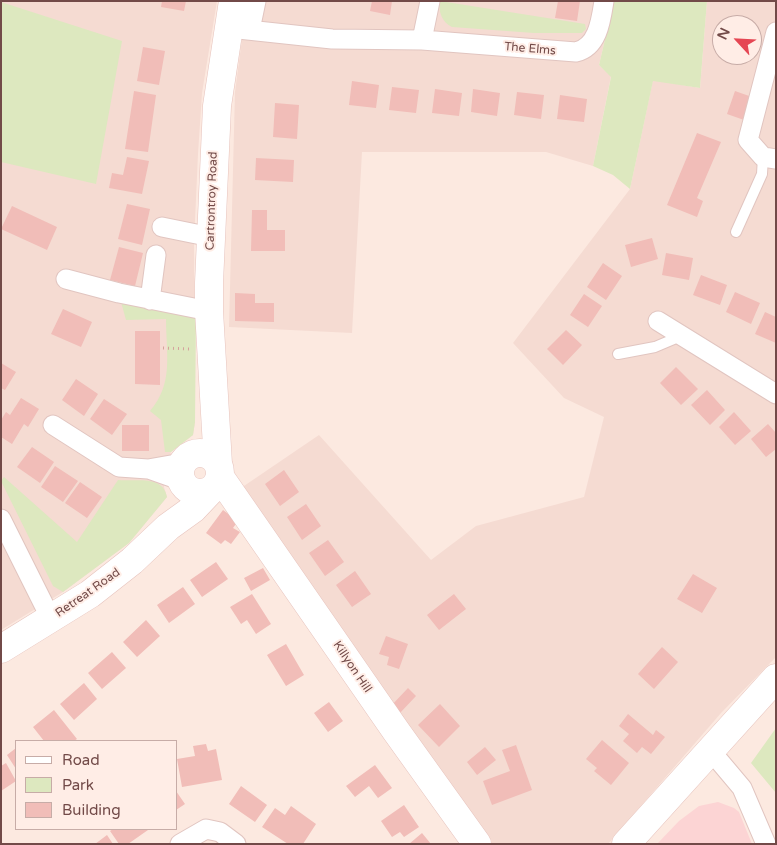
<!DOCTYPE html>
<style>
body{margin:0}
#map{position:relative;width:777px;height:845px;overflow:hidden;background:#fce9e0;font-family:"Varela Round",sans-serif}
canvas{display:block}
.frame{position:absolute;inset:0;border:2px solid #724a48;pointer-events:none}
.legend{position:absolute;left:15px;top:740px;width:162px;height:90px;box-sizing:border-box;background:#ffede6;border:1px solid #c7aca7;margin:0;padding:6px 9px;list-style:none;font-size:15px;color:#724a48}
.legend li{display:flex;align-items:center;gap:10px;height:25px}
.legend b{width:25px;border:1px solid #c7aca7}
.north{position:absolute;left:712px;top:15px;width:50px;height:50px;box-sizing:border-box;background:#ffede6;border:1px solid #c7aca7;border-radius:50%;rotate:295deg;font-size:14px;font-weight:700;line-height:20px;text-align:center;color:#724a48}
.north::after{content:'';display:block;margin:auto;width:18px;height:22px;background:#e54653;clip-path:polygon(50% 0,100% 100%,50% 72%,0 100%)}
</style>
<div id="map">
<canvas width="777" height="845"></canvas>
<div class="frame"></div>
<ul class="legend">
<li><b style="height:6px;background:#fff"></b>Road</li>
<li><b style="height:14px;background:#dde8bf"></b>Park</li>
<li><b style="height:14px;background:#f1bdb8"></b>Building</li>
</ul>
<div class="north">N</div>
</div>
<script>
const c = document.querySelector('canvas').getContext('2d');
c.lineJoin = 'round';
function fillPath(path, color) { c.fillStyle = color; c.fill(path, 'evenodd'); }
function stroke(path, color, width, dash) { c.strokeStyle = color; c.lineWidth = width; c.lineCap = dash ? 'butt' : 'round'; c.setLineDash(dash || []); c.stroke(path); }
function drawText(font, color, halo, rows, align = 'center') {
  c.font = font + ' "Varela Round",sans-serif'; c.lineWidth = 4; c.setLineDash([]); c.textBaseline = 'middle'; c.strokeStyle = halo; c.fillStyle = color; for (const [text, x, y, turn = 0] of rows) {
    c.save(); c.translate(x, y); c.rotate((+turn || 0) * Math.PI / 180); c.textAlign = isNaN(turn) ? turn : align; if (halo) c.strokeText(text, 0, 0); c.fillText(text, 0, 0); c.restore();
  }
}
const residential = new Path2D(`
 M1 1H217L202 93 198 154 194 243 195 422 193 435 171 452 164 487 167 497 129 543 63 592 1 630Z
 M247 1H614L599 65 611 76 593 166 546 152H362L352 333 229 327 235 92Z
 M707 1 776 2V657L721 713 608 844H492L416 738 241 488 319 435 431 560 476 526 584 497 604 417 564 398 513 343 630 189 653 80 700 88ZM722 25H752V55H722Z`);
const commercial = new Path2D(`
 M718 802 734 808 739 812 752 844H657L679 821 699 806Z`);
const green = new Path2D(`
 M440 1 585 24 586 29 582 33H534L452 27C442 22 438 12 440 1Z
 M614 1H707L700 88 653 81 630 189 613 175 593 166 611 77 599 65Z
 M1 2 122 41 96 184 1 162Z
 M121 302 196 317 195 422 193 435 171 452H165L161 420 150 411C174 383 166 354 166 319L126 320Z
 M4 477 77 542 118 480C135 482 163 474 167 497L129 543 63 592 53 586 1 481Z
 M776 728V793L751 763Z`);
const building = new Path2D(`
 M162 1H186L184 11 161 7Z
 M372 1H392L390 15 370 11Z
 M558 1H580L577 21 555 18Z
 M143 47 165 51 159 85 137 81Z
 M352 81 379 85 376 108 349 105Z
 M392 87 419 90 416 113 389 110Z
 M435 89 462 93 459 116 432 113Z
 M473 89 500 93 497 116 471 112Z
 M134 91 156 95 148 152 125 149Z
 M735 91 752 97 744 120 727 114Z
 M517 92 544 95 541 119 514 115Z
 M560 95 587 99 584 122 557 119Z
 M275 103 299 105 297 139 273 137Z
 M697 133 721 142 697 198 703 201 697 217 667 205Z
 M127 157 149 161 142 194 109 188 112 173 123 175Z
 M256 158 294 160 293 182 255 180Z
 M127 204 150 209 142 245 118 239Z
 M12 206 57 227 47 250 1 229Z
 M252 210H267V230H285V251H251Z
 M652 238 658 259 631 267 625 245Z
 M119 247 143 253 135 286 110 280Z
 M666 253 693 258 689 280 662 275Z
 M603 263 622 276 606 300 587 287Z
 M701 275 727 285 720 305 693 295Z
 M735 292 760 303 751 324 726 312Z
 M235 293 255 294V303H274V322L235 321Z
 M584 294 602 306 588 327 570 315Z
 M63 309 92 322 81 347 51 334Z
 M765 312 776 317V343L755 334Z
 M566 330 582 345 563 365 547 349Z
 M135 331H160V385L135 384Z
 M1 363 16 372 5 390 1 388Z
 M676 367 698 389 681 405 660 383Z
 M76 379 98 394 84 416 62 400Z
 M707 390 725 410 710 425 691 405Z
 M21 398 39 409 28 427 24 424 12 444 1 437V420L6 412 10 415Z
 M104 399 127 414 112 435 90 419Z
 M734 412 751 431 735 445 719 427Z
 M768 424 776 433V449L766 457 751 439Z
 M122 425H149V451H122Z
 M32 447 54 462 40 483 17 467Z
 M55 466 78 481 63 502 41 487Z
 M284 470 299 492 280 506 265 484Z
 M80 482 102 497 87 518 65 503Z
 M306 504 321 526 302 540 287 517Z
 M223 510 238 521 233 528 240 532 231 544 225 540 221 544 206 533Z
 M328 540 344 562 325 576 309 553Z
 M216 562 228 579 202 597 190 580Z
 M263 568 270 580 251 591 244 578Z
 M355 571 371 594 352 607 336 585Z
 M693 574 717 588 702 613 677 599Z
 M183 587 195 604 169 623 157 605Z
 M252 594 271 624 256 634 247 620 241 624 230 607Z
 M454 594 466 609 439 630 427 615Z
 M146 620 160 636 137 657 123 642Z
 M386 636 408 644 399 669 387 665 389 657 379 654Z
 M286 644 304 675 286 686 267 655Z
 M662 647 678 662 654 689 638 674Z
 M112 652 126 668 102 689 88 673Z
 M84 683 97 699 74 720 60 704Z
 M408 688 416 696 399 714 391 706Z
 M329 702 343 721 328 732 314 713Z
 M440 704 460 726 439 747 418 725Z
 M54 710 77 739 74 741H44L33 727Z
 M628 714 653 735 656 730 665 737 651 754 642 747 637 753 623 741 629 734 619 726Z
 M602 740 629 763 611 785 594 771 597 768 586 759Z
 M206 744 208 751 216 749 222 780 182 787 177 759 195 756 193 746Z
 M516 745 532 790 492 805 483 781 510 771 502 750Z
 M485 747 496 760 477 775 467 762Z
 M16 748V769L7 755Z
 M6 763 16 781 1 791V766Z
 M375 765 392 788 378 798 369 786 355 797 346 786Z
 M241 786 267 805 255 822 229 804Z
 M176 791 185 804 176 810Z
 M404 805 419 827 404 837 400 832 392 837 381 821Z
 M291 806 316 824 303 844H288L262 827 275 808 285 815Z
 M113 829H147L148 830 128 844H119L110 831Z
 M422 833 431 844H409Z
 M107 835 113 844H95Z`);
const path = new Path2D(`
 M163 348 190 349`);
const lane = new Path2D(`
 M736 232 762 174 763 157
 M618 354 655 347 681 336`);
const street = new Path2D(`
 M229 28 332 39 422 40 430 1
 M250 30 256 1
 M776 32 748 140 763 157 776 159
 M422 40 576 52C598 47 601 20 604 1
 M162 227 211 237
 M66 279 119 293 209 311
 M150 300 156 255
 M658 321 776 394
 M53 425 119 467 148 469 182 463
 M149 469 180 480
 M1 519 51 619
 M710 750 742 788 766 844
 M180 844 206 829 220 832 236 844`);
const secondary = new Path2D(`
 M180 473a20 20 0 1 1 40 0a20 20 0 1 1-40 0Z
 M218 464 209 311V283L217 106 233 1
 M220 477 396 731 477 844
 M1 649 90 594 132 561 168 527 193 509 210 491
 M626 844 776 678`);
const streetNames = [
 ["The Elms",530,49,5],
 ["Cartrontroy Road",212,201,-88],
 ["Retreat Road",88,593,-35],
 ["Killyon Hill",352,667,56]
];
fillPath(residential, '#f5dbd2');
fillPath(commercial, '#fcd4d4');
fillPath(green, '#dde8bf');
fillPath(building, '#f1bdb8');
stroke(lane, '#e1c5c0', 12);
stroke(street, '#e1c5c0', 21);
stroke(secondary, '#e6c3bd', 29);
stroke(path, '#d5a19c', 3, [1, 4]);
stroke(lane, '#fff', 10);
stroke(street, '#fff', 19);
stroke(secondary, '#fff', 28);
drawText('12px', '#724a48', '#ffede6', streetNames);
</script>
